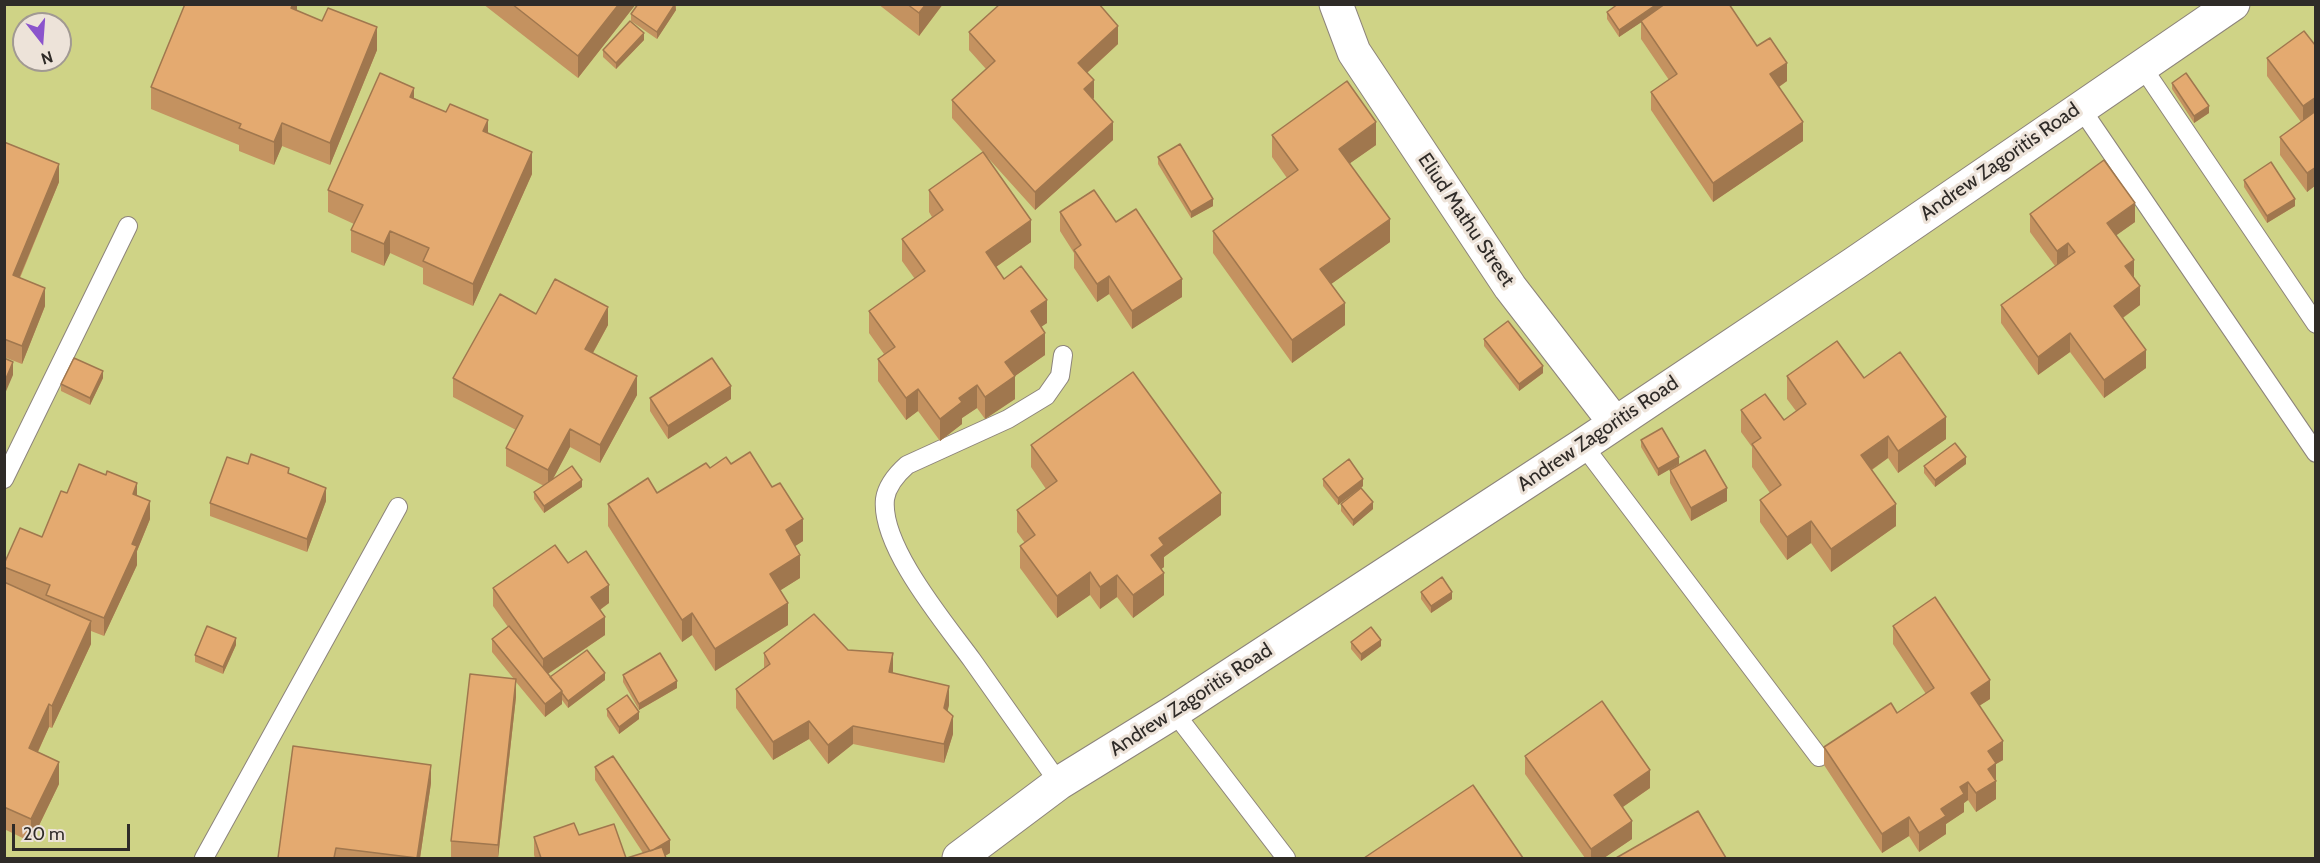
<!DOCTYPE html>
<style>
body{margin:0}
#map{position:relative;width:2320px;height:863px;overflow:hidden;background:#ede3d9;font-family:Cabin,sans-serif}
canvas{display:block}
.frame{position:absolute;inset:0;border:6px solid #2f2b28;pointer-events:none}
.north{position:absolute;left:12px;top:12px;width:60px;height:60px;box-sizing:border-box;background:#ede3d9;border:2px solid #a19992;border-radius:50%;rotate:163deg;font-size:16px;font-weight:700;line-height:24px;text-align:center;color:#2f2b28}
.north::after{content:'';display:block;margin:auto;width:21px;height:27px;background:#8b54cc;clip-path:polygon(50% 0,100% 100%,50% 72%,0 100%)}
.scale{position:absolute;left:12px;top:824px;width:118px;height:27px;box-sizing:border-box;border:3px solid #2f2b28;border-top:0;padding-left:8px;font-size:18px;line-height:21px;white-space:nowrap;color:#2f2b28;-webkit-text-stroke:4px #ede3d9;paint-order:stroke}
</style>
<div id="map">
<canvas width="2320" height="863"></canvas>
<div class="frame"></div>
<div class="north">N</div>
<div class="scale">20 m</div>
</div>
<script>
const c = document.querySelector('canvas').getContext('2d');
c.lineJoin = 'round';
function fillPath(path, color) { c.fillStyle = color; c.fill(path, 'evenodd'); }
function stroke(path, color, width, dash) { c.strokeStyle = color; c.lineWidth = width; c.lineCap = dash ? 'butt' : 'round'; c.setLineDash(dash || []); c.stroke(path); }
function drawText(font, color, halo, rows, align = 'center') {
  c.font = font + ' Cabin,sans-serif'; c.lineWidth = 6; c.setLineDash([]); c.textBaseline = 'middle'; c.strokeStyle = halo; c.fillStyle = color; for (const [text, x, y, turn = 0] of rows) {
    c.save(); c.translate(x, y); c.rotate((+turn || 0) * Math.PI / 180); c.textAlign = isNaN(turn) ? turn : align; if (halo) c.strokeText(text, 0, 0); c.fillText(text, 0, 0); c.restore();
  }
}
const green = new Path2D(`
 M5 5H2315V858H5ZM24 24H60V60H24Z`);
const lane = new Path2D(`
 M2141 65 2316 324
 M2080 107 2316 453
 M1583 445 1819 757
 M4 479 128 226
 M1174 712 1286 858
 M1059 783C1030 742 1001 701 972 660 945 623 880 546 885 499 887 486 898 473 907 465L1008 419 1046 396 1060 376 1063 355
 M204 858 398 507`);
const street = new Path2D(`
 M1336 4 1354 52 1510 287 1615 423
 M959 858 1059 783 1174 712 1583 445 1855 263 2233 4`);
const wall = new Path2D(`
 M297 4V11L377 50 330 165 282 146 274 165 239 151V145L151 109V87Z
 M483 4H636L578 78Z
 M676 4V10L657 39 631 21V14Z
 M878 4H943L919 36Z
 M1607 12 1757 46 1787 81 1779 87 1803 141 1713 202 1651 110V92L1669 80 1641 39V22L1619 37 1607 19Z
 M969 32 1118 44 1087 73 1094 98 1093 99 1113 140 1035 210 952 118V100L986 69 969 50Z
 M644 40 616 69 603 57V50Z
 M2316 44V185L2307 192 2280 155V137L2301 122 2267 76V58Z
 M2172 83 2209 113 2194 123 2172 89Z
 M414 98 488 133 532 174 473 306 423 284V268L390 253 384 266 351 252V230L354 224 328 212V190Z
 M1272 135 1376 145 1350 163 1390 242 1331 284 1345 325 1292 363 1213 253V231L1287 178 1272 157Z
 M4 142 59 182 20 278 45 306 22 364 4 357Z
 M1158 157 1213 206 1191 218 1158 164Z
 M2244 180 2295 206 2267 223 2244 187Z
 M929 190 1031 242 996 267 1004 279 1047 323 1041 326 1045 355 1015 376V399L985 419 977 408 962 418V424L940 441 918 411 906 420 878 381V359L884 354 869 333V311L915 279 902 261V239L932 217 929 212Z
 M1060 212 1116 222 1182 297 1132 329 1109 294 1097 302 1074 268V253L1060 231Z
 M2030 214 2135 222 2116 235 2134 277 2140 305 2123 318 2146 368 2104 398 2070 352 2038 375 2001 323V305L2055 266 2030 232Z
 M536 314 608 325 593 353 637 395 600 463 570 447 553 479 582 487 544 513 534 499V492L544 486 506 466V448L516 430 453 397V378Z
 M1484 339 1543 373 1519 391 1484 346Z
 M1787 376 1864 378 1946 439 1898 473 1888 458 1872 470 1896 526 1831 572 1811 543 1787 560 1760 522V500L1770 493 1752 467V447L1741 432V410L1784 420 1796 411 1787 399Z
 M103 378 90 405 61 391V384Z
 M650 398 731 399 668 439 650 411Z
 M1641 440 1679 464 1658 476 1641 447Z
 M1031 445 1221 515 1164 557V567L1161 569 1164 595 1133 618 1117 597 1100 609 1090 595 1057 618 1020 568V546L1025 543 1017 532V510L1046 489 1031 467Z
 M248 464 326 501 307 552 210 516V503Z
 M1966 464 1935 487 1924 473V466Z
 M710 468 803 541 795 546 800 578 780 590 788 625 715 671 692 635 682 642 608 526V504L657 493Z
 M1670 470 1727 501 1691 521 1670 483Z
 M1323 479 1363 486 1361 488 1373 509 1353 526 1341 511V504L1358 490 1338 505 1323 486Z
 M67 493 137 495 150 519 137 551V565L104 636 91 631V644L52 728 49 727 38 752 59 784 31 842 4 829V564L42 537Z
 M568 563 609 603 600 610 605 635 548 674 550 677 605 680 568 708 562 700V704L545 717 516 682V697L498 858H451V841L514 679 492 652V639L508 627 493 606V588Z
 M1421 592 1452 599 1431 613 1421 599Z
 M1893 626 1990 699 1979 706 2003 760 1996 764V799L1976 812 1968 800 1964 803V812L1946 824V834L1919 852 1909 836 1882 853 1824 765V747L1897 713 1926 694 1893 644Z
 M1351 642 1381 646 1361 661 1351 649Z
 M236 645 223 674 195 662V655Z
 M848 650 893 671V673L949 705 947 711 953 734 944 763 853 744 828 764 809 739 773 760 736 708V689L764 668V653Z
 M623 675 677 688 639 710 623 682Z
 M607 709 639 719 619 734 607 716Z
 M1525 756 1650 788 1623 807 1632 839 1604 858H1585L1525 774Z
 M595 767 670 853 665 856 643 853 595 780Z
 M431 783 420 858H278Z
 M579 835 626 858H535L534 855V837Z`);
const shadedWall = new Path2D(`
 M293 4H297V17L291 8Z
 M619 4H636L578 78V56Z
 M675 4 676 10 657 39V32Z
 M926 4H943L919 36V13Z
 M1657 4H1666V6L1619 37V30Z
 M1118 26V44L1078 81V63Z
 M377 27V50L330 165V143Z
 M644 33V40L616 69V63Z
 M1787 63V81L1770 93V74Z
 M1094 80V98L1084 108V89Z
 M414 88V110L410 97Z
 M2316 97V115L2303 125V106Z
 M2209 106V113L2194 123V116Z
 M488 120V142L483 131Z
 M1113 122V140L1035 210V192Z
 M1376 122V145L1339 171V149Z
 M1803 122V141L1713 202V183Z
 M282 123V146L274 165V142Z
 M532 152V174L473 306V284Z
 M59 164V182L13 293V275Z
 M2316 167V185L2307 192V173Z
 M1213 199V206L1191 218V212Z
 M2295 199V206L2267 223V216Z
 M2135 203V222L2107 242V223Z
 M1390 219V242L1320 292V269Z
 M1031 220V242L986 274V252Z
 M390 231V253L384 266V244Z
 M2068 243V261L2057 269V251Z
 M2134 260V278L2125 266Z
 M1109 276V294L1097 302V284Z
 M1182 279V297L1132 329V311Z
 M2140 286V305L2114 324V306Z
 M45 288V306L22 364V346Z
 M1047 300V323L1031 334V311Z
 M1345 303V325L1292 363V340Z
 M608 307V325L585 367V349Z
 M1045 333V355L1015 376V399L985 419V397L1005 362Z
 M2070 333V352L2038 375V357Z
 M2146 350V368L2104 398V380Z
 M13 362V375L4 396V383Z
 M1543 366V373L1519 391V384Z
 M103 371V378L90 405V398Z
 M637 376V395L600 463V445Z
 M977 385V408L962 418V424L940 441V419L959 398Z
 M731 386V399L668 439V426Z
 M918 389V411L906 420V398Z
 M1946 417V439L1898 473V451Z
 M570 429V447L548 488V470Z
 M1888 436V458L1861 477V455Z
 M1679 457V464L1658 476V469Z
 M1966 457V464L1935 487V480Z
 M1363 479V486L1338 505V498Z
 M582 480V487L544 513V506Z
 M137 483V501L133 494Z
 M326 488V501L307 552V539Z
 M1727 488V501L1691 521V508Z
 M1221 493V515L1164 557V567L1151 577V555L1159 538Z
 M150 501V519L137 551V565L104 636V618L132 544Z
 M1373 502V509L1353 526V520Z
 M1896 504V526L1831 572V549Z
 M803 519V541L786 552V530Z
 M1811 521V543L1787 560V537Z
 M800 555V578L770 597V574Z
 M1090 572V595L1057 618V596Z
 M1164 573V595L1133 618V595Z
 M1117 575V597L1100 609V587Z
 M609 585V603L591 616V597Z
 M1452 592V599L1431 613V606Z
 M788 603V625L715 671V649Z
 M692 613V635L682 642V620Z
 M605 617V635L543 677V659Z
 M91 621V644L52 728V706Z
 M236 638V645L223 674V667Z
 M1381 640V646L1361 661V654Z
 M893 653V671L889 691V672Z
 M605 673V680L568 708V701Z
 M516 679V697L498 858V845Z
 M1990 680V699L1971 711V693Z
 M677 681V688L639 710V704Z
 M949 686V705L944 726V708Z
 M562 691V704L545 717V704Z
 M49 704V727L29 771V748Z
 M639 712V719L619 734V727Z
 M953 716V734L944 763V744Z
 M809 721V739L773 760V742Z
 M853 726V744L828 764V745Z
 M2003 741V760L1996 764V799L1976 812V793L1988 751Z
 M59 762V784L31 842V819Z
 M431 765V783L420 858H417Z
 M1650 770V788L1614 813V795Z
 M1968 782V800L1964 803V812L1946 824V834L1919 852V833L1960 787Z
 M1909 817V836L1882 853V834Z
 M1632 821V839L1604 858H1591V849Z
 M670 840V853L661 858 650 852Z`);
const building = new Path2D(`
 M185 4H293L291 8 322 21 328 8 377 27 330 143 282 123 274 142 239 128 241 124 151 87Z
 M512 4H619L578 56Z
 M638 4H675L657 32 631 14Z
 M907 4H926L919 13Z
 M1000 4H1099L1118 26 1078 63 1094 80 1084 89 1113 122 1035 192 952 100 995 61 969 32Z
 M1618 4H1657L1619 30 1607 12Z
 M1665 4H1729L1757 46 1770 38 1787 63 1770 74 1803 122 1713 183 1651 92 1677 74 1641 21Z
 M630 21 644 33 616 63 603 50Z
 M2304 31 2315 45 2316 44V97L2303 106 2267 58Z
 M380 73 414 88 410 97 446 112 450 104 488 120 483 131 532 152 473 284 423 261 429 248 390 231 384 244 351 230 363 205 328 190Z
 M2186 73 2209 106 2194 116 2172 83Z
 M1347 81 1376 122 1339 149 1390 219 1320 269 1345 303 1292 340 1213 231 1298 170 1272 135Z
 M2316 111V167L2307 173 2280 137Z
 M4 142 59 164 13 275 45 288 22 346 4 339Z
 M1180 144 1213 199 1191 212 1158 157Z
 M983 152 1031 220 986 252 1004 279 1021 266 1047 300 1031 311 1045 333 1005 362 1015 376 985 397 977 385 959 398 962 402 940 419 918 389 906 398 878 359 895 347 869 311 925 271 902 239 943 210 929 190Z
 M2104 160 2135 203 2107 223 2134 260 2125 266 2140 286 2114 306 2146 350 2104 380 2070 333 2038 357 2001 305 2075 252 2068 243 2057 251 2030 214Z
 M2271 162 2295 199 2267 216 2244 180Z
 M1094 190 1116 222 1136 209 1182 279 1132 311 1109 276 1097 284 1074 250 1081 245 1060 212Z
 M555 279 608 307 585 349 637 376 600 445 570 429 548 470 506 448 523 416 453 378 500 294 536 314Z
 M1508 321 1543 366 1519 384 1484 339Z
 M1837 341 1864 378 1900 352 1946 417 1898 451 1888 436 1861 455 1896 504 1831 549 1811 521 1787 537 1760 500 1781 485 1752 444 1761 438 1741 410 1765 394 1784 420 1806 404 1787 376Z
 M4 358 13 362 4 383Z
 M74 358 103 371 90 398 61 384Z
 M712 358 731 386 668 426 650 398Z
 M1133 372 1221 493 1159 538 1164 545 1151 555 1164 573 1133 595 1117 575 1100 587 1090 572 1057 596 1020 546 1035 535 1017 510 1057 481 1031 445Z
 M1662 428 1679 457 1658 469 1641 440Z
 M1955 443 1966 457 1935 480 1924 466Z
 M1705 450 1727 488 1691 508 1670 470Z
 M750 452 772 487 780 483 803 519 786 530 800 555 770 574 788 603 715 649 692 613 682 620 608 504 648 478 657 493 706 463 710 468 726 457 731 464Z
 M251 454 289 468 288 473 326 488 307 539 210 503 227 457 248 464Z
 M1349 459 1363 479 1338 498 1323 479Z
 M79 464 106 475 107 471 137 483 133 494 150 501 132 544 137 546 104 618 46 595 50 585 4 567V564L20 528 42 537 61 491 67 493Z
 M572 466 582 480 544 506 534 492Z
 M1361 488 1373 502 1353 520 1341 504Z
 M555 545 568 563 586 551 609 585 591 597 605 617 543 659 493 588Z
 M1442 577 1452 592 1431 606 1421 592Z
 M4 582 91 621 52 706 49 704 29 748 59 762 31 819 4 807Z
 M1935 597 1990 680 1971 693 2003 741 1988 751 1996 763 1988 769 1996 781 1976 793 1968 782 1960 787 1964 794 1941 809 1946 816 1919 833 1909 817 1882 834 1824 747 1891 703 1897 713 1934 688 1893 626Z
 M814 614 848 650 893 653 889 672 949 686 944 708 953 716 944 744 853 726 828 745 809 721 773 742 736 689 770 664 764 653Z
 M207 626 236 638 223 667 195 655Z
 M509 626 562 691 545 704 492 639Z
 M1371 627 1381 640 1361 654 1351 642Z
 M587 650 605 673 568 701 562 693V691L550 677Z
 M660 653 677 681 639 704 623 675Z
 M470 674 516 679 498 845 451 841Z
 M627 695 639 712 619 727 607 709Z
 M1602 701 1650 770 1614 795 1632 821 1591 849 1525 756Z
 M293 746 431 765 417 858 336 848 334 858H278Z
 M613 756 670 840 653 850 650 851 595 767Z
 M1473 785 1523 858H1364Z
 M1698 811 1726 858H1616Z
 M574 823 579 835 614 824 626 858H541L534 837Z
 M662 847 666 858H627Z`);
const streetNames = [
 ["Andrew Zagoritis Road",2000,162,-35],
 ["Eliud Mathu Street",1466,220,56],
 ["Andrew Zagoritis Road",1598,434,-34],
 ["Andrew Zagoritis Road",1191,700,-33]
];
fillPath(green, '#cfd386');
stroke(lane, '#8d847b', 20);
stroke(street, '#8d847b', 35);
stroke(lane, '#fff', 18);
stroke(street, '#fff', 33);
fillPath(wall, '#c49260');
fillPath(shadedWall, '#a0774e');
fillPath(building, '#e4aa70');
stroke(building, '#a0774e', 1.5);
drawText('20px', '#2f2b28', '#ede3d9', streetNames);
</script>
